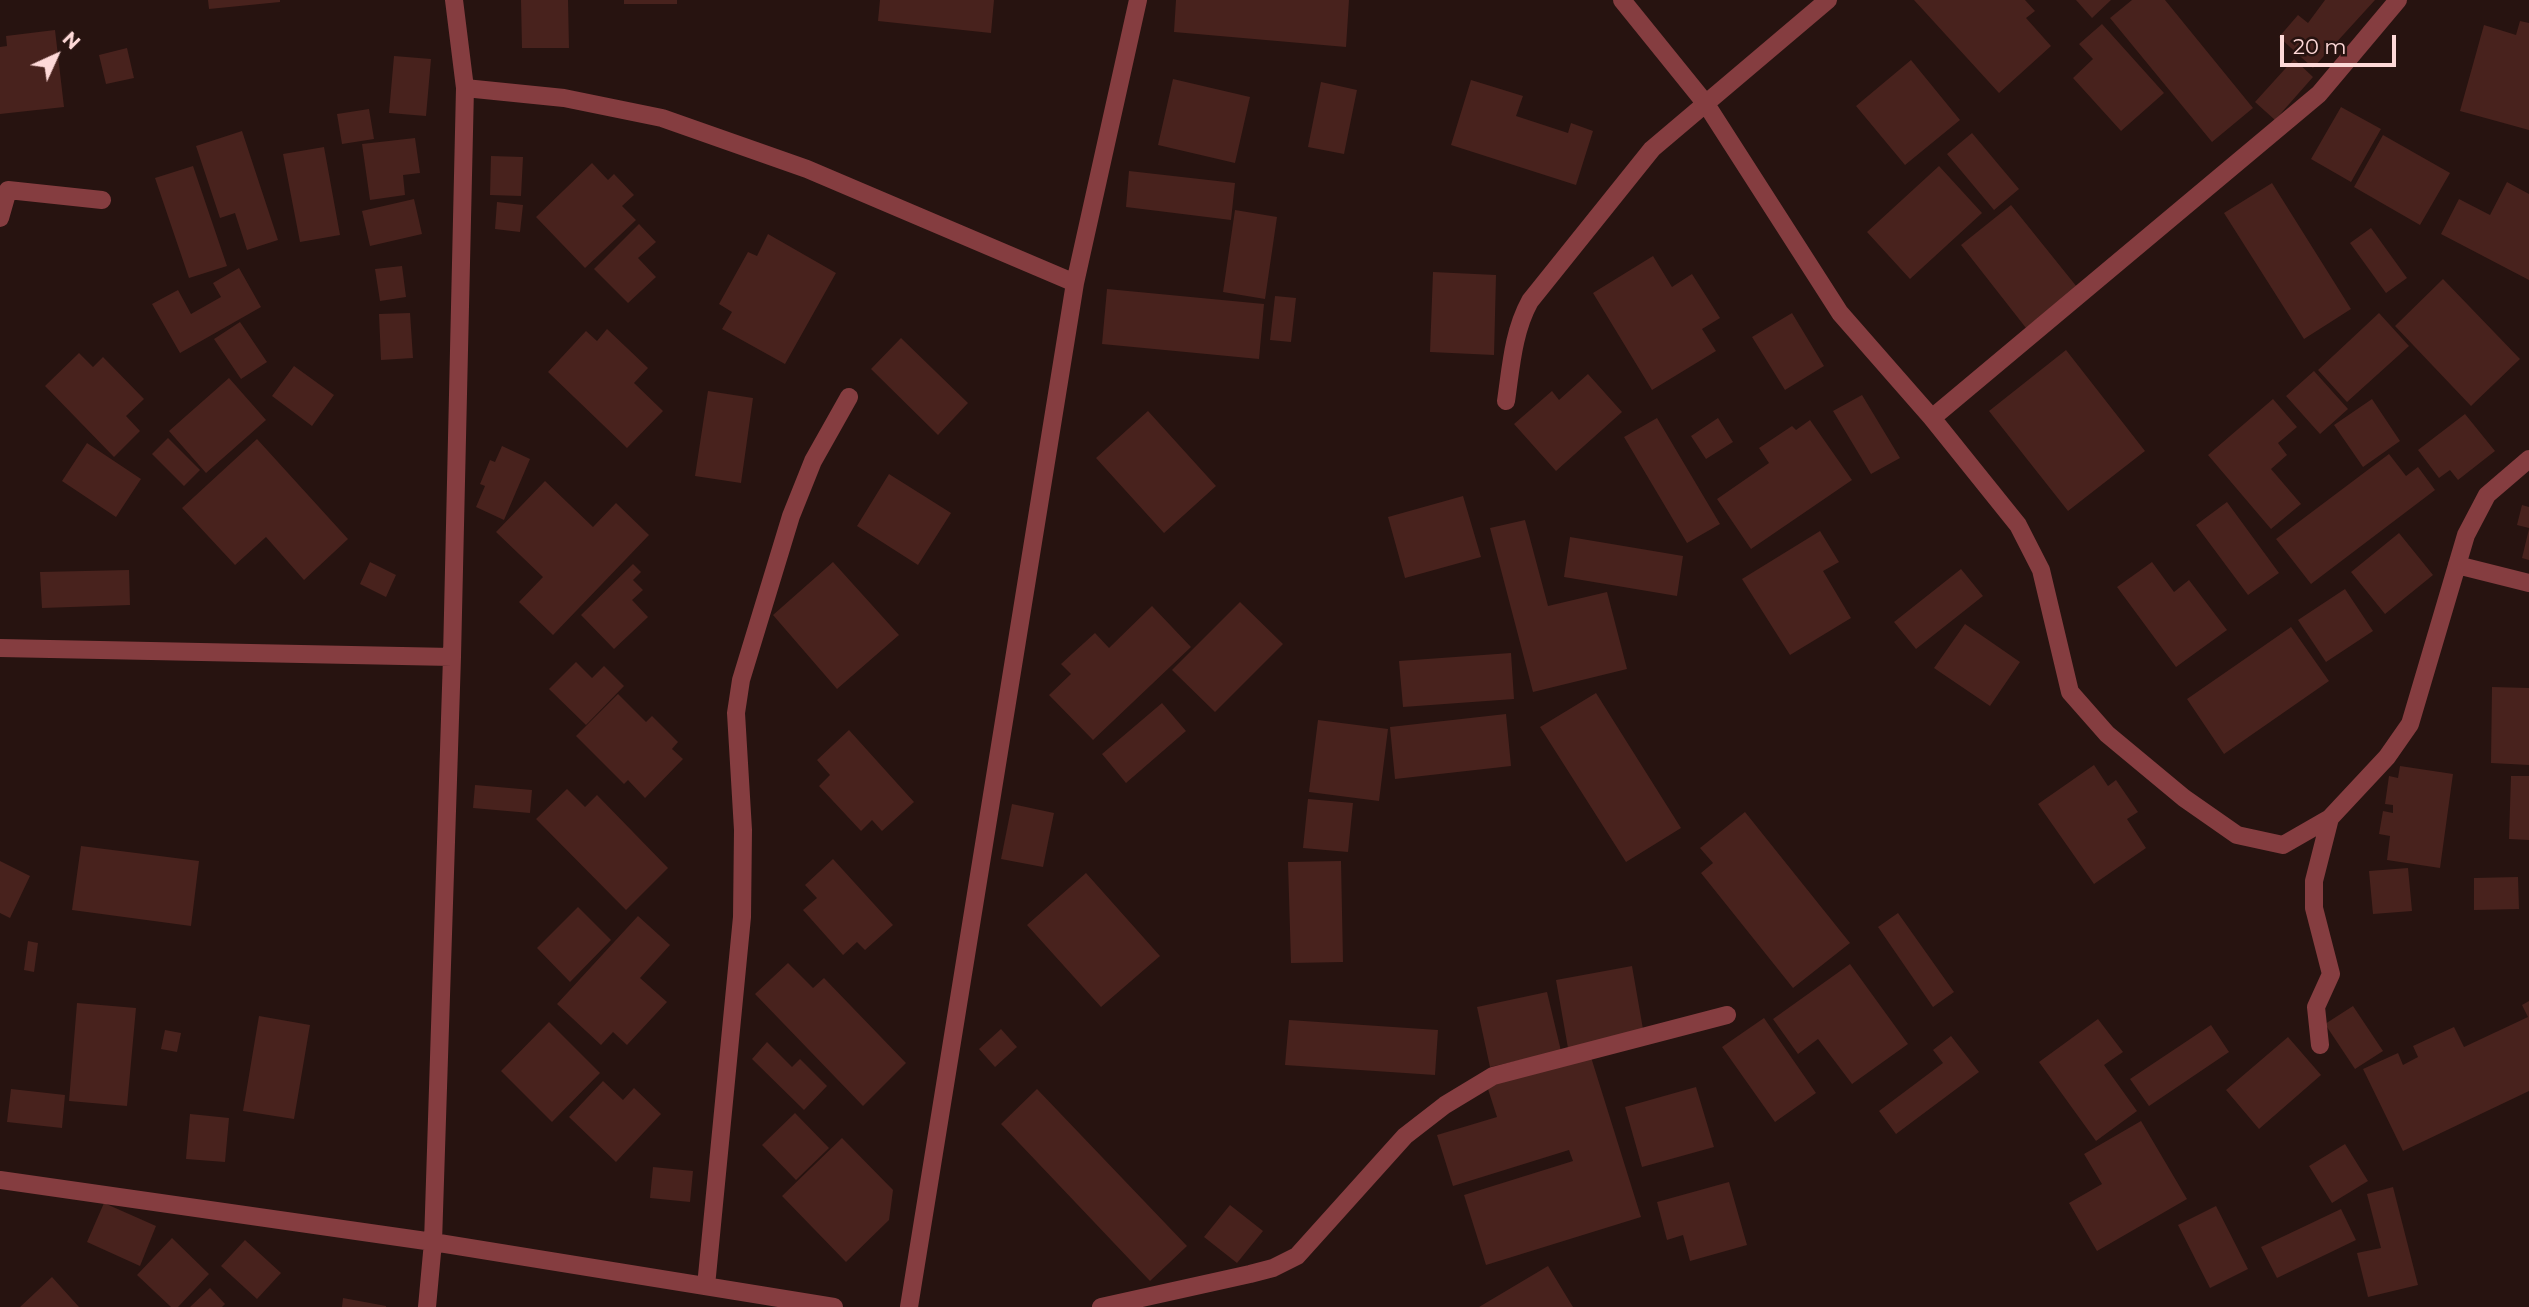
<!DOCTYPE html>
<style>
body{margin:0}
#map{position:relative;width:2529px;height:1307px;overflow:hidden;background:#271310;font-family:Montserrat,sans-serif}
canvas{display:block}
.north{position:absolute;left:21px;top:21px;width:70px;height:70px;-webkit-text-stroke:5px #271310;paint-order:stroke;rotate:45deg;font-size:19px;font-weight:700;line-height:28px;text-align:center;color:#fed9d8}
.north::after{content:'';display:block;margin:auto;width:24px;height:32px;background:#fed9d8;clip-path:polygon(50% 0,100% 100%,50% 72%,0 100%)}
.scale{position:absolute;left:2280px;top:35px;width:116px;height:32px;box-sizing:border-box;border:4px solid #fed9d8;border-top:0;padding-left:9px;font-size:21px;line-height:24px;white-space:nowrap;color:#fed9d8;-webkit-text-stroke:5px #271310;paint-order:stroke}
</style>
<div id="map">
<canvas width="2529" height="1307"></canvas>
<div class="north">N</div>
<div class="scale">20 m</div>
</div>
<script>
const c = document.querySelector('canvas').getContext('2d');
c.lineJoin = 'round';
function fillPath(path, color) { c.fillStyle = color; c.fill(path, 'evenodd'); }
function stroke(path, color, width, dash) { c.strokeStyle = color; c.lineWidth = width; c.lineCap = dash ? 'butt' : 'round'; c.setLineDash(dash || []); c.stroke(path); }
const building = new Path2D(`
 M208 0H280V2L209 9Z
 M521 0H568L569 48H522Z
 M624 0H677V4H624Z
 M880 0H994L991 33 878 21Z
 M1176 0H1349L1346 47 1174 32Z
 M1914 0H2025L2035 11 2026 18 2051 46 1999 93Z
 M2076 0H2111L2092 18Z
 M2132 0H2165L2253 108 2212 142 2110 18Z
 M2325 0H2375L2313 68 2279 37 2298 15 2308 23Z
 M2520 21 2529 23V130L2460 111 2484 25 2516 35Z
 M2102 24 2164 93 2121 131 2073 78 2093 59 2079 44Z
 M55 30 64 107 0 114V47L7 46 6 36Z
 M127 48 134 78 106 84 99 55Z
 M394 56 431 59 426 116 389 113Z
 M2294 59 2313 77 2275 120 2255 102Z
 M1911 60 1960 120 1905 165 1856 106Z
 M1173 79 1250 97 1235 163 1158 145Z
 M1471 80 1523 96 1516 116 1568 133 1571 123 1593 131 1576 185 1451 145Z
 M1321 82 1357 90 1344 154 1308 147Z
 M2341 107 2381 129 2351 182 2311 159Z
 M369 109 374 139 342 144 337 114Z
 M242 131 278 240 247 250 235 213 220 218 196 146Z
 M1972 133 2019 189 1994 210 1947 154Z
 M2383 135 2450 173 2420 225 2354 187Z
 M415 138 420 173 403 175 405 195 370 200 362 144Z
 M324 147 340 235 300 242 283 154Z
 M491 156 523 157 521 196 490 195Z
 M592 163 608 180 614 174 634 195 622 206 636 220 585 268 536 217Z
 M193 166 227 266 189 278 155 178Z
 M1939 166 1982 213 1910 279 1867 232Z
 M1129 171 1235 183 1231 220 1126 207Z
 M2507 182 2529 194V280L2441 234 2459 199 2490 215Z
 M2272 183 2351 309 2304 339 2224 213Z
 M414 199 422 234 370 246 362 211Z
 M497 202 523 205 520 232 495 229Z
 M2011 205 2077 287 2026 328 1961 245Z
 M1235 210 1277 217 1265 299 1223 292Z
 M639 224 656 242 638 258 656 277 628 303 594 269Z
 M2371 228 2407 278 2386 293 2350 243Z
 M768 234 836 273 785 364 722 329 732 312 719 304 748 252 757 256Z
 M1653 256 1672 287 1692 274 1720 318 1702 329 1716 351 1652 390 1593 293Z
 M402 266 406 297 380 301 375 269Z
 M239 268 261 307 180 353 152 304 178 290 191 314 221 297 213 283Z
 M1433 272 1496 275 1494 355 1430 352Z
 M2443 279 2520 359 2471 406 2395 326Z
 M1107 289 1264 304 1259 359 1102 344Z
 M1275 296 1296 298 1291 342 1270 340Z
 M410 313 413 358 381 360 379 314Z
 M1792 313 1824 366 1785 390 1752 337Z
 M2379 313 2409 346 2347 402 2318 370Z
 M240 322 267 362 241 379 214 339Z
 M607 329 648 368 634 383 663 411 627 448 548 372 586 331 597 341Z
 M901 338 968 403 938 435 871 369Z
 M2066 350 2145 451 2068 511 1989 411Z
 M79 353 93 367 103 357 144 399 126 416 140 431 114 457 45 386Z
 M294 366 334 395 312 426 272 396Z
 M2314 371 2348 409 2320 434 2286 396Z
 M1588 374 1622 412 1556 471 1514 424 1552 391 1559 400Z
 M229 378 266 420 206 473 169 431Z
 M708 391 753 398 741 483 695 476Z
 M1862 395 1900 458 1871 474 1833 411Z
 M2273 399 2297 427 2278 443 2287 455 2271 469 2301 504 2271 529 2208 455Z
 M2372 399 2400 441 2363 467 2334 425Z
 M1148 411 1216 486 1164 533 1096 458Z
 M2465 414 2495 451 2458 480 2450 470 2439 478 2418 450Z
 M1657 418 1720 524 1687 543 1624 437Z
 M1718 418 1733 442 1706 459 1691 436Z
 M1810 420 1852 480 1751 549 1717 499 1769 463 1759 448 1792 426 1796 430Z
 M168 438 200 470 184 486 152 454Z
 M257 439 348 539 304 580 266 537 235 565 182 508Z
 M87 443 141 479 116 517 62 481Z
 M502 446 530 459 504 520 476 507 485 486 480 484 490 460 495 462Z
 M2389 454 2406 476 2418 467 2435 490 2311 584 2276 539Z
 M889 474 951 513 918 565 857 526Z
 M545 481 593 527 616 503 649 535 553 635 519 602 543 577 496 532Z
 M1463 496 1481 557 1405 578 1388 517Z
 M2227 502 2279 573 2248 595 2196 525Z
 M2522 505 2529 507V528L2517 525Z
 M1525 520 1548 606 1607 592 1627 669 1533 692 1490 528Z
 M2529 529V560L2522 558Z
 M1820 531 1839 562 1823 571 1851 618 1790 655 1742 579Z
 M2399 533 2433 575 2385 614 2351 572Z
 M1570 537 1683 556 1677 596 1564 577Z
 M370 562 396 575 386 597 360 584Z
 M833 562 899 635 837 689 773 615Z
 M2152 562 2174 592 2189 580 2227 630 2176 667 2117 587Z
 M633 564 641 572 633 580 643 590 632 600 648 617 614 649 581 615Z
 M1961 569 1983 596 1916 649 1894 622Z
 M129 570 130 605 42 608 40 572Z
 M2345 589 2373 631 2326 662 2298 620Z
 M1240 602 1283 644 1215 712 1172 670Z
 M1152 606 1191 647 1093 740 1049 695 1071 674 1061 664 1095 633 1109 648Z
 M1965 624 2020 662 1990 706 1934 668Z
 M2291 627 2329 681 2224 754 2187 699Z
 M1511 653 1514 699 1403 707 1399 661Z
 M576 662 592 678 604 666 624 686 586 725 549 689Z
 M2492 687 2529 688V765L2491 763Z
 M1596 693 1681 828 1626 862 1540 727Z
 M618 694 646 722 652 716 678 742 672 749 683 759 645 798 628 780 624 784 576 736Z
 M1162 703 1186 731 1126 783 1102 754Z
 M1506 714 1511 766 1395 779 1390 727Z
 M1318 720 1388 729 1379 801 1309 792Z
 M849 730 914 802 882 831 872 820 861 831 819 786 830 775 817 760Z
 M2094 765 2108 786 2116 780 2138 812 2127 819 2146 848 2094 884 2038 804Z
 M2400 766 2453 774 2440 868 2387 860 2390 836 2379 834 2383 811 2393 813V805L2385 804 2389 776 2398 778Z
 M2511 776H2529V840L2509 839Z
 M475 785 532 790 530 813 473 808Z
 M567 789 585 807 597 795 668 868 626 910 536 819Z
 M1308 799 1353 803 1348 852 1303 848Z
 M1012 804 1054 813 1043 867 1001 859Z
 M1745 812 1850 943 1793 988 1701 873 1713 863 1700 848Z
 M81 846 199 861 191 926 72 910Z
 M833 859 893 925 865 950 857 942 843 955 803 910 817 898 805 885Z
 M0 861 30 876 10 918 0 913Z
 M1341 861 1343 962 1291 963 1288 862Z
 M2408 868 2412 911 2373 914 2369 871Z
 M1086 873 1160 956 1101 1007 1027 925Z
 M2518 877 2519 909 2474 910V878Z
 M578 907 611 940 570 982 537 948Z
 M1898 913 1954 992 1933 1007 1878 927Z
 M638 916 670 945 640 978 667 1002 627 1045 613 1032 601 1045 557 1004Z
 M28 941 38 943 34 972 24 970Z
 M788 963 813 988 824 978 906 1063 863 1106 755 994Z
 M1850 964 1908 1044 1852 1084 1818 1039 1798 1054 1773 1019Z
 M1632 966 1644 1035 1568 1048 1556 980Z
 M1547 992 1561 1051 1490 1067 1477 1007Z
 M2529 1001V1091L2403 1151 2363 1069 2398 1053 2403 1065 2418 1057 2413 1046 2454 1027 2464 1047 2528 1017 2522 1005Z
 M77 1003 136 1008 127 1106 69 1101Z
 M2353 1006 2383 1051 2355 1069 2325 1024Z
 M259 1016 310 1025 294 1119 243 1111Z
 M1764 1018 1816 1093 1775 1122 1722 1047Z
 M2098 1019 2123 1052 2104 1065 2137 1111 2096 1141 2039 1062Z
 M1289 1020 1438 1030 1435 1075 1285 1065Z
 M549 1022 600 1073 552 1122 501 1071Z
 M2211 1025 2229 1052 2149 1106 2130 1079Z
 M1001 1029 1017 1047 995 1067 979 1049Z
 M165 1030 181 1033 177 1052 161 1049Z
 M1951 1036 1979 1072 1896 1134 1879 1111 1943 1063 1933 1050Z
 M2288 1037 2321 1075 2259 1129 2226 1090Z
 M767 1042 792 1067 800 1059 827 1086 804 1110 752 1059Z
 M1590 1054 1641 1217 1486 1265 1464 1195 1573 1161 1569 1150 1453 1186 1437 1135 1497 1117 1487 1086Z
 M603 1081 623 1100 634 1088 661 1114 616 1162 569 1117Z
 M1696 1087 1714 1147 1642 1167 1625 1107Z
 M11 1089 65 1095 62 1128 7 1122Z
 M1037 1089 1187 1246 1150 1281 1001 1124Z
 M795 1113 829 1148 796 1180 762 1145Z
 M190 1114 229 1118 225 1162 186 1159Z
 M2141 1121 2187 1199 2097 1251 2069 1203 2102 1184 2084 1154Z
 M842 1138 893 1190 889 1220 846 1262 782 1196Z
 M2345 1144 2368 1181 2332 1203 2309 1166Z
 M653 1167 693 1171 690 1202 650 1198Z
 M1729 1182 1747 1245 1690 1261 1683 1235 1667 1240 1657 1202Z
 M2393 1187 2418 1285 2368 1297 2357 1253 2381 1248 2367 1194Z
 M104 1203 156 1226 140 1266 87 1242Z
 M1230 1205 1263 1231 1237 1263 1204 1237Z
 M2216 1206 2248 1269 2210 1288 2178 1225Z
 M2341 1209 2356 1240 2277 1278 2261 1247Z
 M172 1238 209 1274 178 1307H171L137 1275Z
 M245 1240 281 1273 257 1299 221 1266Z
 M1548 1266 1573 1307H1479Z
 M52 1277 79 1307H20Z
 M210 1288 225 1304 222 1307H190Z
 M343 1298 386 1306V1307H342Z`);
const minor = new Path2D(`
 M1622 0 1706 104 1840 313 1932 418 2018 525 2041 570 2070 692 2107 734 2184 798 2237 835 2283 845 2330 818
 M465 88 564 98 662 118 807 169 1075 283
 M0 218 8 190 102 200
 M1506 401C1511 367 1513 332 1530 301L1652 149 1828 0
 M1932 418 2319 94 2398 0
 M2457 565 2529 583
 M0 648 452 657
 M2320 1045 2316 1007 2331 974 2314 908V881L2330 818 2387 757 2410 724 2466 535 2487 495 2529 459
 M0 1180 433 1242 834 1307
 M706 1286 742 917 743 830 736 713 741 680 791 516 813 461 849 397
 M427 1307 433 1242 452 657 465 88 454 0
 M909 1307 1075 283 1138 0
 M1101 1307 1250 1274 1273 1268 1297 1256 1405 1136 1445 1105 1493 1076 1727 1015`);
fillPath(building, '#48221d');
stroke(minor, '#853d40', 18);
</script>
